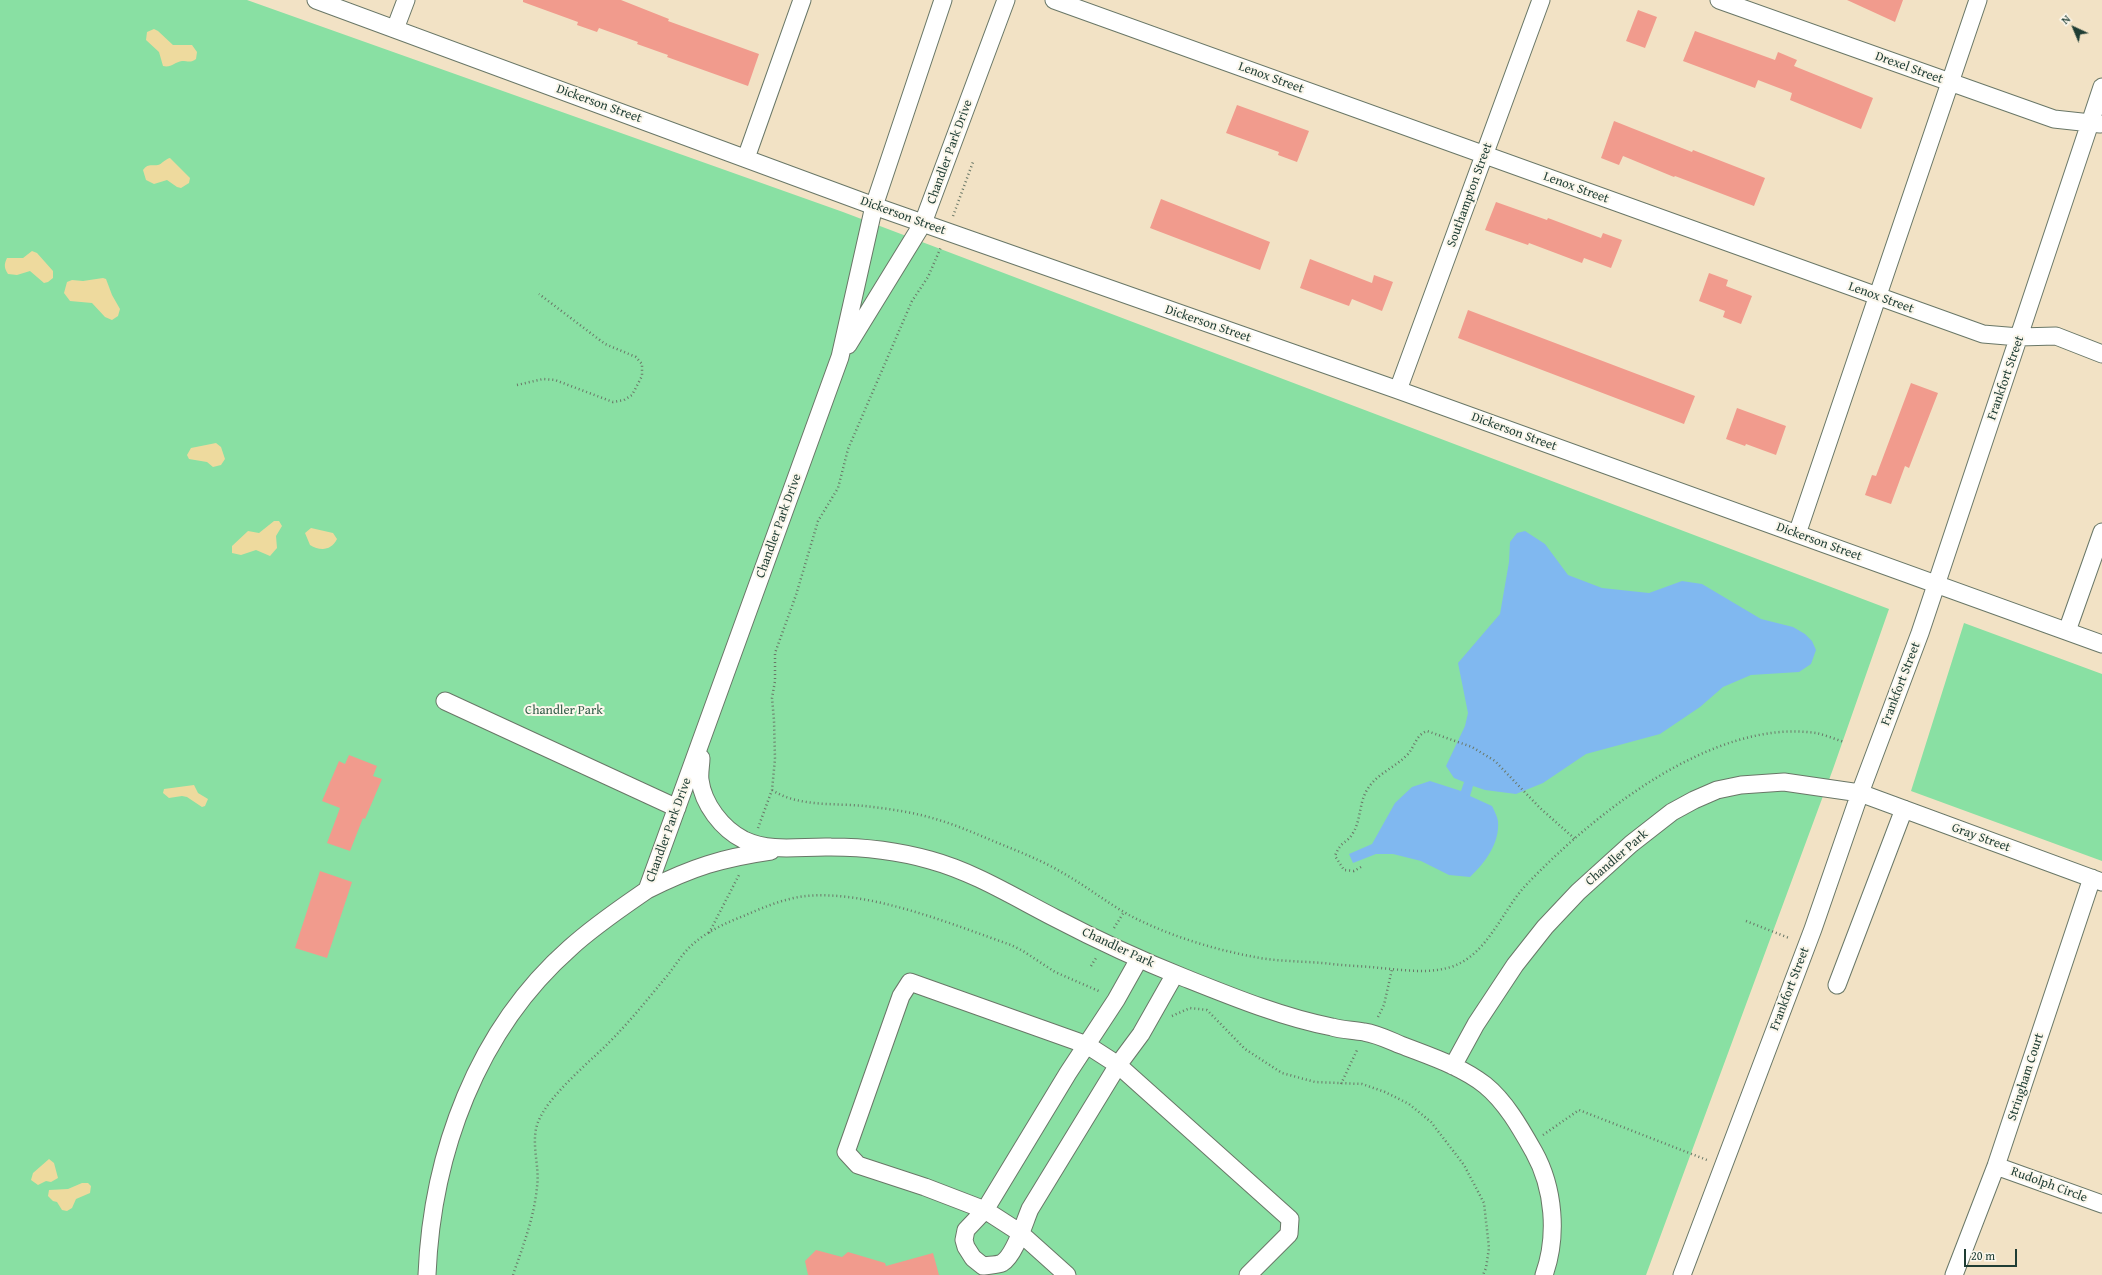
<!DOCTYPE html>
<style>
body{margin:0}
#map{position:relative;width:2102px;height:1275px;overflow:hidden;background:#f2e2c5;font-family:"Gentium Book Plus",serif}
canvas{display:block}
.north{position:absolute;left:2054px;top:8px;width:40px;height:40px;-webkit-text-stroke:3px #fbf7ec;paint-order:stroke;rotate:316deg;font-size:11px;font-weight:700;line-height:16px;text-align:center;color:#1f3d34}
.north::after{content:'';display:block;margin:auto;width:14px;height:18px;background:#1f3d34;clip-path:polygon(50% 0,100% 100%,50% 72%,0 100%)}
.scale{position:absolute;left:1964px;top:1249px;width:53px;height:18px;box-sizing:border-box;border:2px solid #1f3d34;border-top:0;padding-left:5px;font-size:12px;line-height:14px;white-space:nowrap;color:#1f3d34;-webkit-text-stroke:3px #fbf7ec;paint-order:stroke}
</style>
<div id="map">
<canvas width="2102" height="1275"></canvas>
<div class="north">N</div>
<div class="scale">20 m</div>
</div>
<script>
const c = document.querySelector('canvas').getContext('2d');
c.lineJoin = 'round';
function fillPath(path, color) { c.fillStyle = color; c.fill(path, 'evenodd'); }
function stroke(path, color, width, dash) { c.strokeStyle = color; c.lineWidth = width; c.lineCap = dash ? 'butt' : 'round'; c.setLineDash(dash || []); c.stroke(path); }
function drawText(font, color, halo, rows, align = 'center') {
  c.font = font + ' "Gentium Book Plus",serif'; c.lineWidth = 4; c.setLineDash([]); c.textBaseline = 'middle'; c.strokeStyle = halo; c.fillStyle = color; for (const [text, x, y, turn = 0] of rows) {
    c.save(); c.translate(x, y); c.rotate((+turn || 0) * Math.PI / 180); c.textAlign = isNaN(turn) ? turn : align; if (halo) c.strokeText(text, 0, 0); c.fillText(text, 0, 0); c.restore();
  }
}
const green = new Path2D(`
 M0 0H247L843 212 1889 609 1833 769 1646 1275H0Z
 M1964 623 2102 674V861L1911 791Z`);
const sand = new Path2D(`
 M154 29 158 31 173 45H192L197 52 196 59C191 63 188 61 182 61 175 62 171 68 163 66L159 52 146 40 147 32Z
 M170 158 190 178 189 183 181 188 177 187 167 180 154 184 146 180 143 170C148 163 151 166 158 165 162 164 165 159 170 158Z
 M32 251 37 253 53 271V278L48 282 44 283 30 271 17 275 8 274C4 268 4 264 7 258H23Z
 M103 278 106 279 112 295 120 309 118 316 112 320 105 317 92 303 70 301 64 293 67 282 72 280 83 281Z
 M216 443 221 447 225 459 221 465 213 467 207 462 189 459 187 455 191 448Z
 M274 521H279L282 526 276 536 277 548 270 556 256 550 241 555 232 553V546L248 531 259 533Z
 M311 528 333 533 337 539C331 551 320 551 310 545L305 533Z
 M194 785 198 793 208 799 205 806 202 807 187 797 182 796 169 798 163 793 164 789Z
 M49 1159 54 1163 58 1178 51 1182 46 1181 38 1185 31 1180 33 1173Z
 M82 1183H88L91 1186 90 1193 76 1199 72 1208 67 1211 62 1210 57 1202 53 1201 48 1196 49 1190 68 1189Z`);
const water = new Path2D(`
 M1525 531 1545 544 1568 575 1602 588 1649 593 1682 581 1702 584 1761 619 1793 627 1805 634 1812 641 1816 650 1811 664 1799 672 1751 675 1723 687 1700 707 1660 734 1586 754 1543 783 1516 794 1485 790 1473 786 1470 796 1492 806C1494 810 1497 816 1498 821 1500 843 1485 863 1470 877L1449 875 1421 861 1393 854H1376L1353 863 1349 854 1372 844 1395 803 1412 787 1430 781 1461 791 1464 782 1454 778 1446 766 1465 726 1468 713 1458 663 1500 614 1509 562 1510 542 1517 533Z`);
const building = new Path2D(`
 M523 0H621L669 19 668 21 759 54 748 86 667 57 668 55 637 44 638 42 599 28 597 32 577 25 578 22 523 2Z
 M1847 0H1903L1895 22Z
 M1638 10 1657 17 1645 48 1626 41Z
 M1695 31 1775 60 1778 52 1797 60 1794 66 1873 98 1861 129 1790 100 1792 93 1758 80 1755 88 1683 61Z
 M1237 105 1309 131 1297 162 1278 155 1279 152 1226 133Z
 M1614 121 1692 152 1693 150 1765 178 1754 206 1675 176 1674 177 1623 156 1619 165 1601 158Z
 M1161 199 1270 242 1260 270 1150 228Z
 M1496 202 1547 220 1548 218 1601 238 1603 233 1622 240 1611 268 1584 258 1582 263 1529 243 1528 245 1485 230Z
 M1310 259 1372 283 1374 275 1393 282 1382 311 1352 299 1349 306 1300 288Z
 M1709 273 1728 280 1726 286 1752 296 1741 324 1723 317 1725 311 1699 301Z
 M1468 310 1695 396 1684 424 1458 338Z
 M1911 383 1938 393 1909 468 1905 466 1891 504 1865 495 1872 475 1876 476Z
 M1737 408 1786 426 1776 455 1746 444 1745 446 1726 439Z
 M349 755 377 766 373 776 382 779 365 819 363 818 350 851 327 843 340 808 322 801 339 761 345 764Z
 M320 871 352 882 327 958 295 948Z
 M816 1250 842 1257 848 1252 885 1263 886 1266 933 1253 939 1275H808L805 1261Z`);
const path = new Path2D(`
 M953 216 973 162
 M517 385 543 379 555 380 613 402 624 400 632 395 642 376V364L636 357 605 344 539 294
 M772 790C798 807 835 803 865 806 891 809 918 813 942 821 961 827 979 835 998 843 1020 852 1043 861 1063 873 1086 886 1106 902 1129 915 1169 936 1215 950 1260 958 1284 962 1308 961 1332 964 1348 966 1364 966 1380 968 1404 970 1428 974 1451 967 1488 955 1502 910 1527 884 1593 815 1713 718 1816 733 1825 735 1835 739 1844 742
 M758 828 772 790 775 759 774 720 772 698 775 681V653L796 595 818 521 838 488 848 449 912 301 928 277 941 247
 M1361 867 1354 871 1344 870 1335 856C1341 840 1347 844 1353 833 1361 820 1359 803 1367 790 1377 773 1395 768 1408 754 1415 746 1416 735 1427 731L1472 747 1495 761 1540 808 1575 839
 M1746 921 1789 938
 M1114 928 1124 912
 M709 933 740 873
 M1091 966 1096 958
 M1172 1016 1190 1008 1207 1010 1245 1049 1282 1073 1315 1082 1362 1084 1385 1092 1409 1104 1431 1122 1464 1165 1484 1203 1489 1248 1486 1268 1483 1275
 M1378 1017 1384 1005 1392 969
 M1341 1084 1358 1048
 M1543 1135 1579 1110 1707 1160
 M513 1275C523 1246 534 1218 537 1187 540 1167 531 1145 537 1125 547 1094 597 1057 619 1032 636 1014 651 995 667 976 675 966 682 954 692 945 707 931 728 922 746 915 764 907 786 898 806 896 870 890 951 924 1011 945L1023 951 1055 972 1101 992`);
const minor = new Path2D(`
 M316 0 874 206 1398 390 2102 644
 M1054 0 1983 334 2019 337 2056 336 2102 354
 M1719 0 2054 119 2100 124
 M395 29 406 0
 M746 158 802 0
 M848 345 923 223 1006 0
 M1398 390 1541 0
 M1797 534 1978 0
 M2067 631 2102 532
 M445 701 677 808
 M701 758C701 765 699 773 700 780 703 804 722 829 744 840 772 853 801 846 831 847 863 847 898 851 930 860 974 872 1014 897 1055 918 1097 940 1140 960 1185 978 1230 996 1284 1018 1332 1027 1342 1030 1354 1030 1364 1032 1377 1034 1389 1040 1401 1045 1429 1056 1461 1066 1485 1085 1506 1102 1521 1129 1534 1152 1554 1188 1558 1236 1544 1275
 M647 890C693 867 722 858 771 851
 M1139 959 1116 1000 1068 1073 985 1210 966 1230 964 1240 966 1247 973 1258 983 1266C989 1265 998 1265 1002 1263 1015 1255 1024 1223 1030 1209L1118 1065 1141 1034 1175 974
 M1837 985 1904 809
 M1453 1066 1476 1024 1515 965 1545 927 1578 892 1631 844 1672 812 1694 800 1717 790 1741 785 1784 782 1860 793 2102 882
 M1996 1166 2102 1204
 M427 1275C432 1153 477 1030 570 948 594 926 621 908 647 890L840 357 874 206 943 0
 M1067 1275 1019 1232 985 1210 925 1187 858 1165 846 1152 901 996 910 982 1087 1045 1118 1065 1290 1219 1289 1234 1248 1275
 M1682 1275 1813 929 1860 793 1920 633 2102 87
 M1954 1275 1996 1166 2092 878`);
const streetNames = [
 ["Drexel Street",1909,68,20],
 ["Lenox Street",1271,78,20],
 ["Dickerson Street",599,104,20],
 ["Chandler Park Drive",950,152,-70],
 ["Lenox Street",1576,188,20],
 ["Southampton Street",1470,195,-70],
 ["Dickerson Street",903,216,20],
 ["Lenox Street",1881,298,20],
 ["Dickerson Street",1208,324,19],
 ["Frankfort Street",2006,378,-71],
 ["Dickerson Street",1514,432,20],
 ["Chandler Park Drive",779,526,-70],
 ["Dickerson Street",1819,542,20],
 ["Frankfort Street",1901,684,-69],
 ["Chandler Park Drive",669,830,-70],
 ["Gray Street",1981,838,20],
 ["Chandler Park",1617,858,-41],
 ["Chandler Park",1118,948,25],
 ["Frankfort Street",1790,989,-69],
 ["Stringham Court",2026,1077,-72],
 ["Rudolph Circle",2049,1185,20]
];
const parkNames = [
 ["Chandler Park",564,711]
];
fillPath(green, '#89e0a3');
fillPath(sand, '#eeda9e');
fillPath(water, '#80b8f0');
fillPath(building, '#f19b8d');
stroke(minor, '#697767', 19);
stroke(path, '#697767', 2.5, [1, 3]);
stroke(minor, '#fff', 17);
drawText('13px', '#1f3d34', '#fbf7ec', streetNames);
drawText('13px', '#345e4a', '#fbf7ec', parkNames);
</script>
